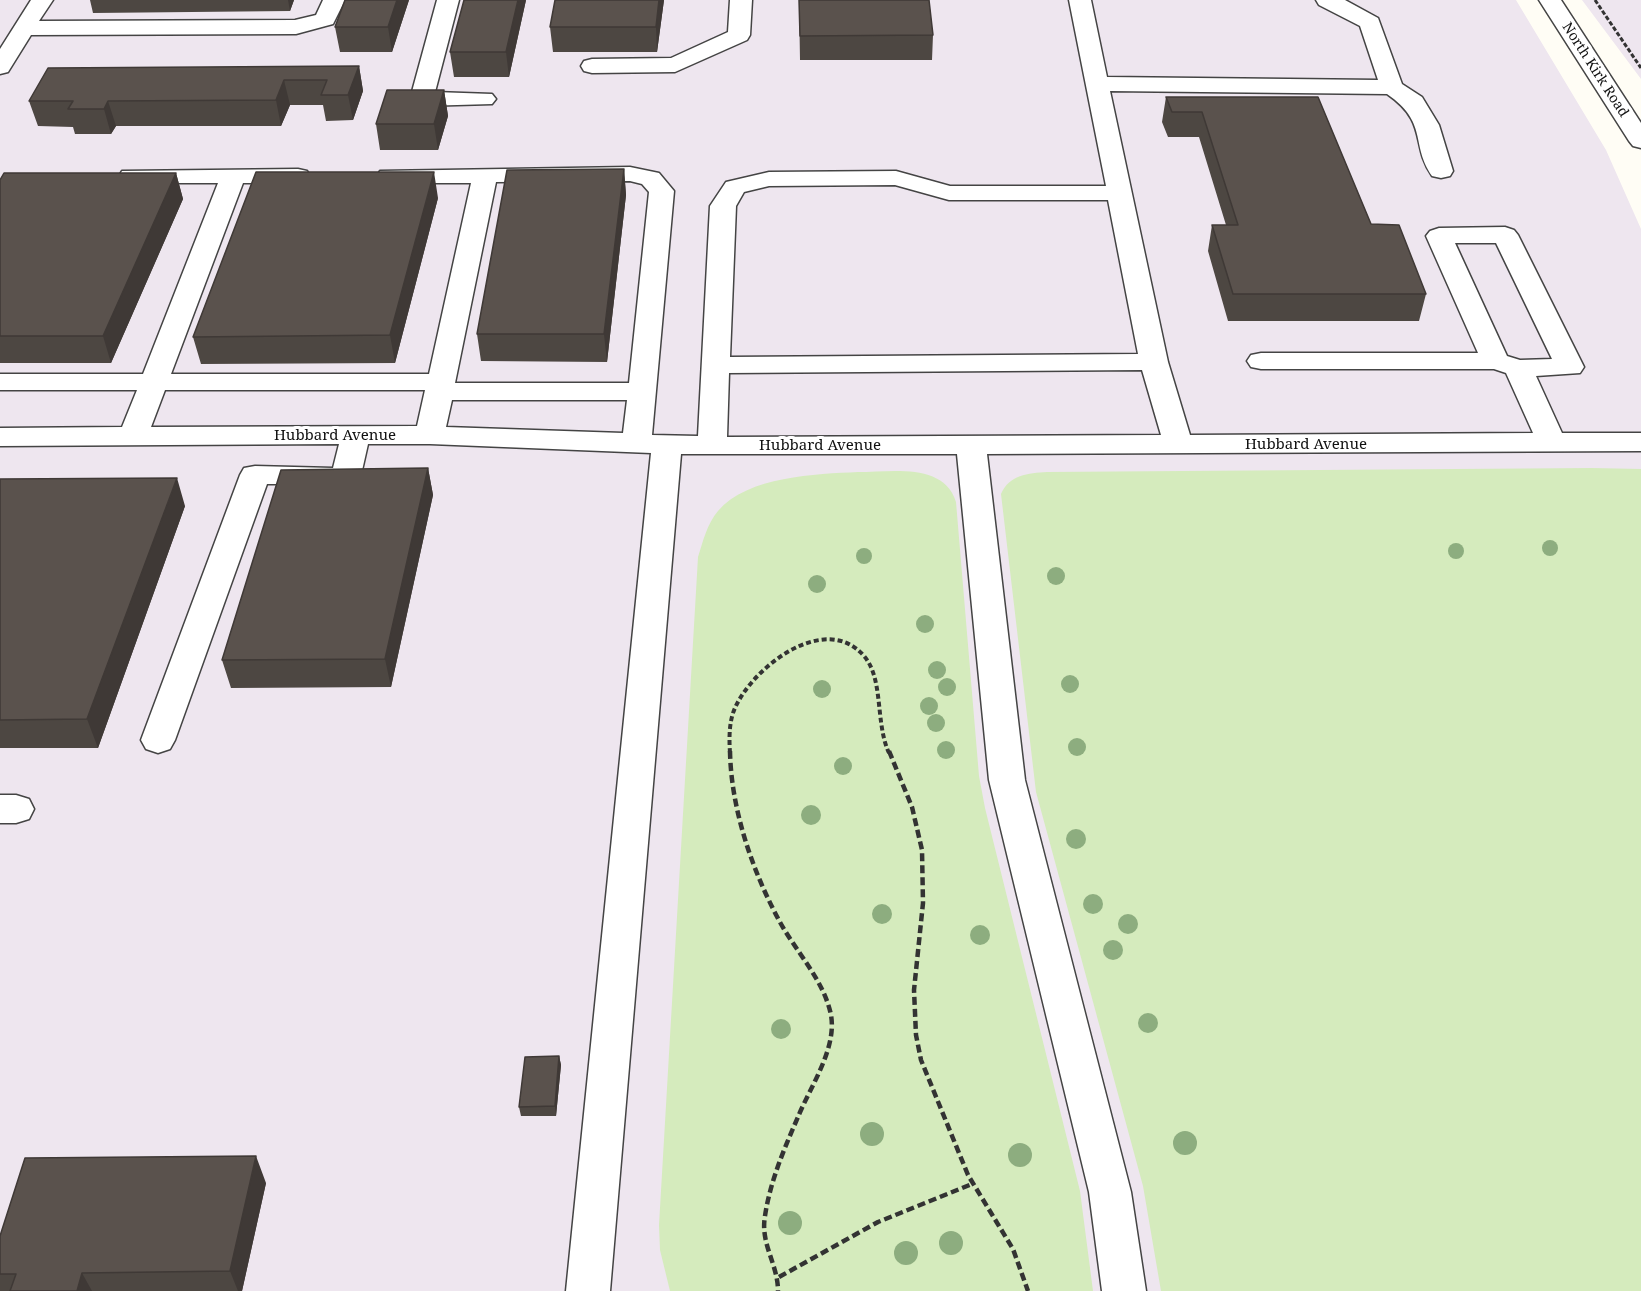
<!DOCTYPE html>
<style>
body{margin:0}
canvas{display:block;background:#fffdf5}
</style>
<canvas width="1641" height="1291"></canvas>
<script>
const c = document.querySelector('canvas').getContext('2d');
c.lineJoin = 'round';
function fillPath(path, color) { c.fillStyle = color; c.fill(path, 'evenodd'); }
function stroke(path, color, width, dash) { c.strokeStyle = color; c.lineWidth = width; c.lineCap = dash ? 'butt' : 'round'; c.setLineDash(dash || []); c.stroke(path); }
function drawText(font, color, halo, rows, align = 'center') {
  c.font = font + ' "Noto Serif",serif'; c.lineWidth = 6; c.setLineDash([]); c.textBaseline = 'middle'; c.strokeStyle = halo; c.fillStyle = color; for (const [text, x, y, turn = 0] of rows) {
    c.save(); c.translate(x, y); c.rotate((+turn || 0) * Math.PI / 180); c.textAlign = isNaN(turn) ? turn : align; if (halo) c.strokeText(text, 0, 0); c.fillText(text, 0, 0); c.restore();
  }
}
const industrial = new Path2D(`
 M0 0H1516L1606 150 1641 229V1291H0Z
 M1582 0H1641V79Z`);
const green = new Path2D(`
 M1592 468 1641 469V1291H1161L1143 1186 1036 792 1001 494C1009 475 1028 473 1047 472Z
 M858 472C891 472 944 462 956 502L979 776 985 808 1080 1191 1093 1291H670L660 1250 659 1225 698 557C703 541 707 524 718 511 748 476 816 474 858 472Z`);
const pathFar2 = new Path2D(`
 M1595 0 1641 68`);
const pathFar1 = new Path2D(`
 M730 753C729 738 729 721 735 708 753 667 825 611 864 656 884 679 875 723 889 753`);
const path = new Path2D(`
 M730 751C731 810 753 873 781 924 798 954 824 981 831 1015 837 1049 810 1087 798 1117 784 1149 770 1182 765 1216 760 1244 778 1264 778 1291
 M889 751 912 807 922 850 923 903 914 990 916 1035 921 1060 968 1175 1013 1249 1028 1291
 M779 1277 878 1222 972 1184`);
const minor = new Path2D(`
 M31 0H53L39 21 295 20 316 15 323 0H345L333 24 296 34 31 35 8 72 0 74V49Z
 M437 0H459L435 92 492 94 496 99 492 104 422 106 414 104 410 99Z
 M730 0H752L750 35 747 40 675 72 592 73 584 71 581 66 584 61 592 59 671 58 728 32Z
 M1069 0H1091L1107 77 1378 80 1360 26 1319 5 1316 0H1345L1378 18 1402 84 1422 97 1439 125 1453 171 1450 176 1441 178 1432 176C1410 144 1429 123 1387 94L1110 91 1168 362 1190 435 1533 433 1506 373 1494 369H1261L1251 367 1247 361 1251 355 1261 353H1478L1426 236 1430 231 1439 228 1505 227 1514 230 1518 235 1584 367 1580 373 1536 376 1562 433H1641V451L987 454 1025 780 1131 1192 1146 1291H1102L1089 1192 989 780 957 454H681L610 1291H566L651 453 430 444H368L361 475 357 482C348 484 342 481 333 482 311 485 289 484 267 484L175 740 170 749 158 753 146 749 141 740 240 475 244 468 255 466 333 468 339 444 0 446V428L122 427 137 390H0V374H143L218 183H131L122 181 119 176 122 171 298 169 307 171 310 176 307 181 298 183H243L171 374H429L471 183H389L380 181 377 176 380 171 630 167 659 173 674 191 652 435 698 436 710 206 726 182 769 172 896 171 950 186H1106ZM630 181 642 184 649 192 629 383H455L496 182ZM895 185 949 200H1108L1138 354 730 357 736 206 744 192 769 186ZM1455 243H1496L1552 359 1520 360 1507 356ZM1142 370 1161 435 727 437 729 373ZM165 390H425L417 426 151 427ZM452 400H627L623 433 446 427Z
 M1539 0H1561L1641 123V148L1633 146 1629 141Z
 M0 795H16L29 799 34 809 29 819 16 823H0Z`);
const trees = [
 [1550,548,8],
 [1456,551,8],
 [864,556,8],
 [1056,576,9],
 [817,584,9],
 [925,624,9],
 [937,670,9],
 [1070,684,9],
 [947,687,9],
 [822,689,9],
 [929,706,9],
 [936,723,9],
 [1077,747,9],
 [946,750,9],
 [843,766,9],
 [811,815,10],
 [1076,839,10],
 [1093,904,10],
 [882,914,10],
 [1128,924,10],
 [980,935,10],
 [1113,950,10],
 [1148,1023,10],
 [781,1029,10],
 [872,1134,12],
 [1185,1143,12],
 [1020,1155,12],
 [790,1223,12],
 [951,1243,12],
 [906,1253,12]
];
const wall = new Path2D(`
 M90 0H294L290 11 93 13Z
 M409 0 392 52H340L335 27Z
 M526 0 509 77H454L450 52Z
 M664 0 657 52H553L550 27Z
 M799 0 933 35 932 60H800Z
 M359 66 363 91 353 120 326 121 323 105H290L281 126H116L111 134H75L73 127 38 126 29 101Z
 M444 90 448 116 438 150H380L376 124Z
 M1166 97H1318L1371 224 1426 294 1419 321H1228L1208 251 1212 225H1226L1199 137H1168L1162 122Z
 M624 169 626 195 607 362 481 361 477 334Z
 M176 173 183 199 111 363H0V180Z
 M438 198 395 363 201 364 193 337Z
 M428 468 433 495 391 687 231 688 222 660Z
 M0 479 185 506 98 748H0Z
 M559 1056 561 1065 556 1116H521L519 1107Z
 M266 1183 242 1291H0V1236Z`);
const shadedWall = new Path2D(`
 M288 0H294L290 11Z
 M397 0H409L392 52 388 27Z
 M518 0H526L509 77 506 52Z
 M659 0H664L657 52 656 27Z
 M359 66 363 91 353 120 348 95Z
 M284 80 290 105 281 126 276 100Z
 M444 90 448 116 438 150 434 124Z
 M108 101 116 126 111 134 104 109Z
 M624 169 626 195 607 362 604 334Z
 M434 172 438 198 395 363 390 335Z
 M176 173 183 199 111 363 103 336Z
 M428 468 433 495 391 687 385 659Z
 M177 478 185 506 98 748 87 719Z
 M559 1056 561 1065 556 1116 555 1106Z
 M256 1156 266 1183 242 1291H238L230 1271Z
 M82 1273 92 1291H77Z`);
const building = new Path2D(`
 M345 0H397L388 27H335Z
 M464 0H518L506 52H450Z
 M555 0H659L656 27H550Z
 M799 0H929L933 35 800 36Z
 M359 66 348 95H321L327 80H284L276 100 108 101 104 109H68L73 101H29L48 68Z
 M387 90H444L434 124H376Z
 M1166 97H1318L1371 224 1399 225 1426 294H1233L1212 225H1238L1202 112H1172Z
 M624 169 604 334H477L507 170Z
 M256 172H434L390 335 193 337Z
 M4 173H176L103 336H0V180Z
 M428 468 385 659 222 660 281 470Z
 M177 478 87 719 0 720V479Z
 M559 1056 555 1106 519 1107 525 1057Z
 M256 1156 230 1271 82 1273 77 1291H10L16 1274H0V1236L25 1158Z`);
const farStreetnames = [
 ["North Kirk Road",1595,70,57]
];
const streetNames = [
 ["Hubbard Avenue",335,436],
 ["Hubbard Avenue",1306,445],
 ["Hubbard Avenue",820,446]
];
fillPath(industrial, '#eee6ef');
fillPath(green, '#d5ebbd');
stroke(minor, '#444', 3);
stroke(pathFar2, '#333', 3, [4.5, 2]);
stroke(pathFar1, '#333', 4, [5, 3]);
stroke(path, '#333', 4.5, [8, 4]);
fillPath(minor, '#fff');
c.fillStyle = '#8dad7f';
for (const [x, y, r] of trees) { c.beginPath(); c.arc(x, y, r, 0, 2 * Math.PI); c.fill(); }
fillPath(wall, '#4d4742');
fillPath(shadedWall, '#3f3936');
fillPath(building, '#5a524d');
stroke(building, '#3f3936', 1.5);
drawText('14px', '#111', '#fff', farStreetnames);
drawText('15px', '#111', '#fff', streetNames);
</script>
